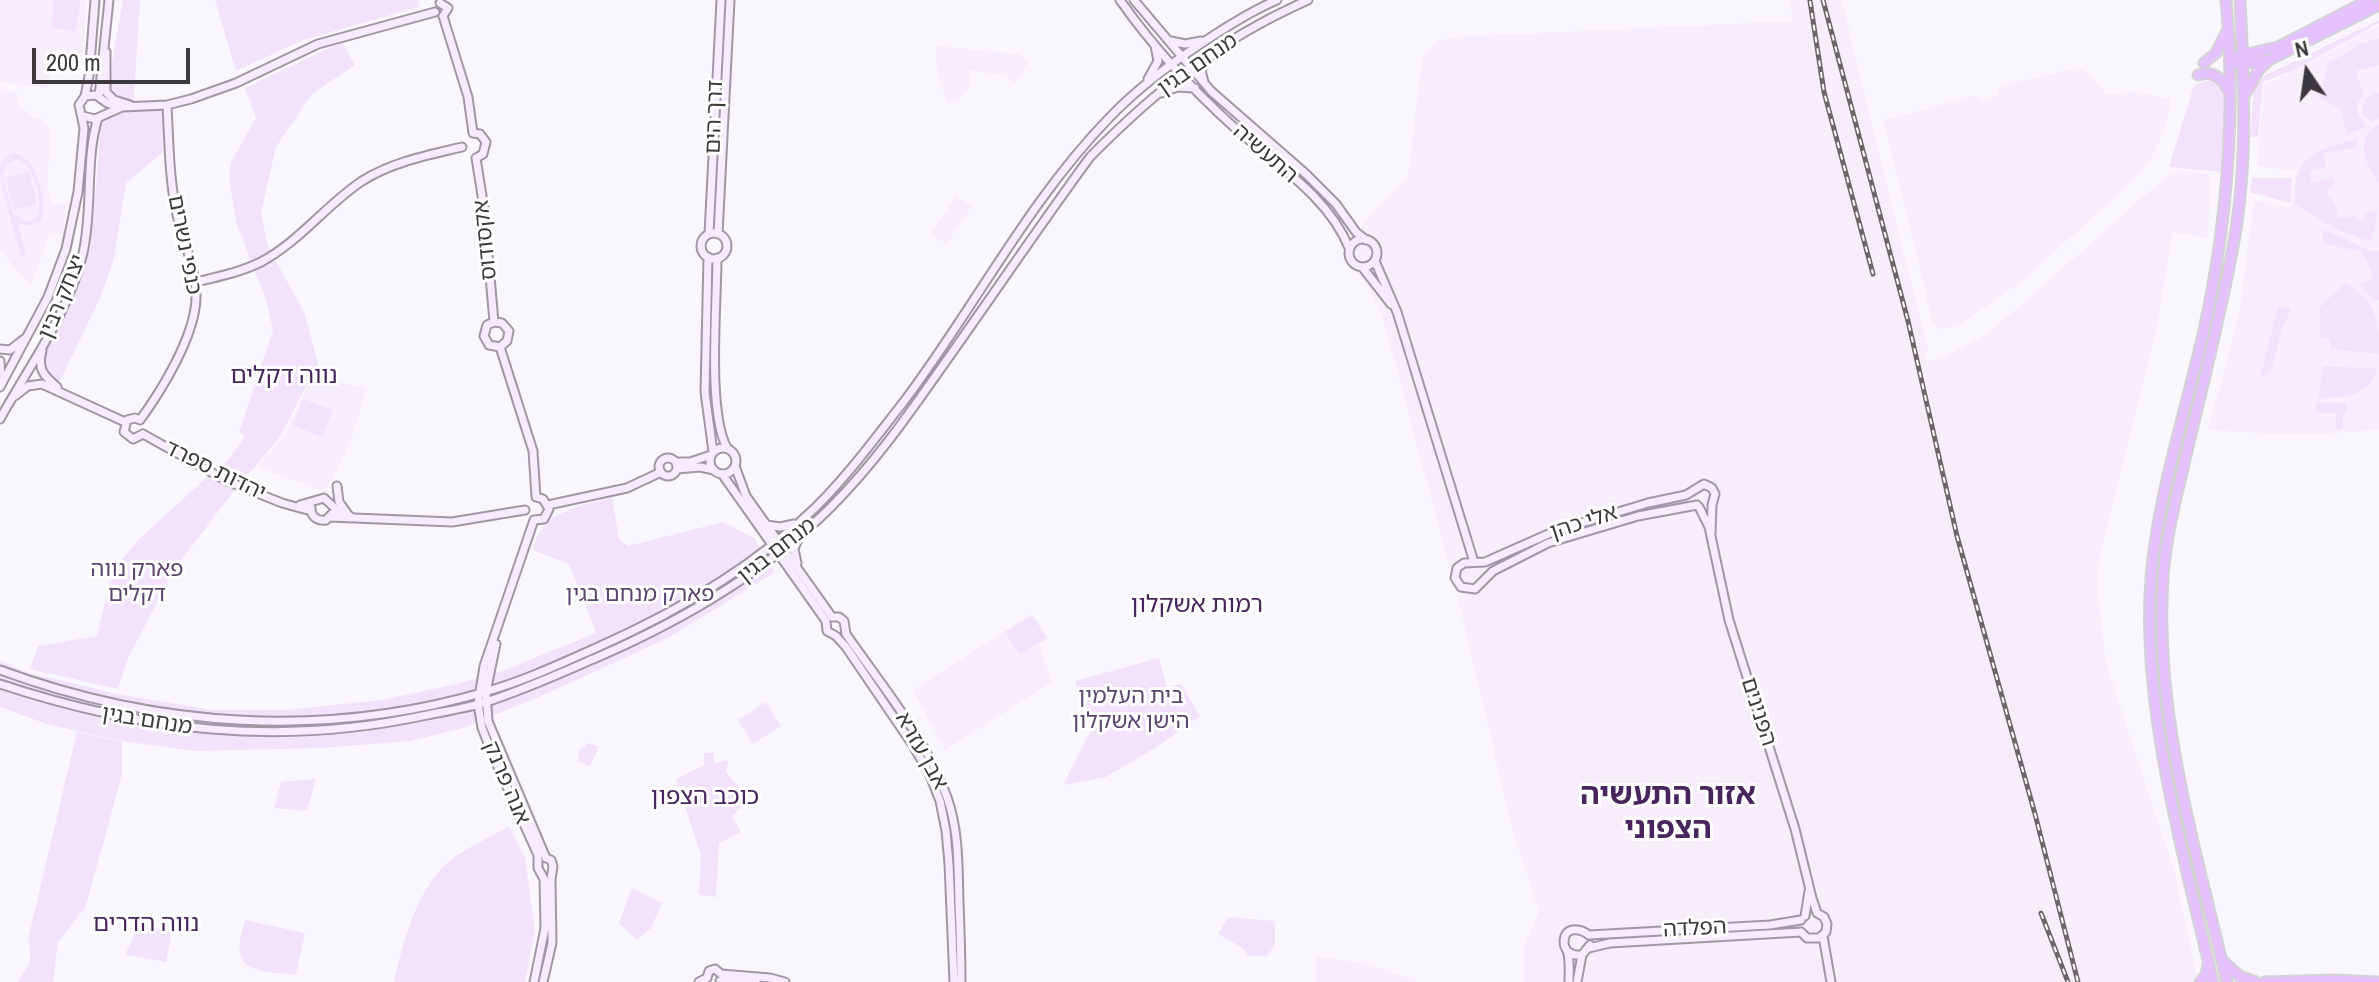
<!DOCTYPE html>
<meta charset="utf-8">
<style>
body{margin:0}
#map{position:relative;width:2379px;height:982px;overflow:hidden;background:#faf6fe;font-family:"Archivo Narrow",sans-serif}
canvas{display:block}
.north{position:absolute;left:2267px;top:32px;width:80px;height:80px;-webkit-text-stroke:6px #fff;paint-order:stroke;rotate:347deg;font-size:22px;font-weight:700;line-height:32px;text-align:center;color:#3c393e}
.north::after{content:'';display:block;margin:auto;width:28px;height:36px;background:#3c393e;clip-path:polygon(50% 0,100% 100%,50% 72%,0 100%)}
.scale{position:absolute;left:32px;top:48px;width:158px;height:36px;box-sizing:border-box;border:4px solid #3c393e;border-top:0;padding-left:10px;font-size:24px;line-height:28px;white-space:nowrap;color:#3c393e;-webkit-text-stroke:6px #fff;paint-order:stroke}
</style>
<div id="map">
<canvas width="2379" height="982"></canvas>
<div class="north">N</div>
<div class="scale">200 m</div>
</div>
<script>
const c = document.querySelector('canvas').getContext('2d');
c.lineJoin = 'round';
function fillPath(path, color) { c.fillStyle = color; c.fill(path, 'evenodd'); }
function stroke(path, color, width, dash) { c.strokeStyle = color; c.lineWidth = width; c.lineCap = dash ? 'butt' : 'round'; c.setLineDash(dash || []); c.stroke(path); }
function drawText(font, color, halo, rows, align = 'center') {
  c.font = font + ' "Archivo Narrow","Noto Sans Hebrew",sans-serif'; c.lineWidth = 6; c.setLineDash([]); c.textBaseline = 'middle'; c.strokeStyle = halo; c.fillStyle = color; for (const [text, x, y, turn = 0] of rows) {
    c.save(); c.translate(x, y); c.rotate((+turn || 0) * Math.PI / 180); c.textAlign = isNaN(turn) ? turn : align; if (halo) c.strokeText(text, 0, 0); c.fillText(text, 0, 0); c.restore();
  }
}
const built = new Path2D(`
 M0 0H87L81 67 52 63 48 88 0 82Z
 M1788 0H1842L1904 256 1929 350 1924 354 1926 362 1939 359 1989 333 2167 176 2179 171 2210 174 2208 238 2173 232 2156 333 2101 550 2097 585 2106 663 2175 873 2198 982H1524V946L1539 912 1512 829 1462 615 1383 318 1369 288 1342 255 1369 216 1408 177 1422 59 1435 41 1456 37 1794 21Z
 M2379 25V430L2298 435 2208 430 2239 314 2254 200 2291 208 2296 171 2257 166 2264 84 2296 71Z
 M936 46 1019 54 1028 63 1015 83 1008 79 1009 76 969 70 971 87 960 98 948 103 937 74Z
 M2070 69H2082L2089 73 2106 94 2136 92 2171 99 2167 122 2155 152 2147 164 2120 193 2021 282 1962 323 1942 330 1933 324 1883 120 1975 96 1985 101 1991 100 1996 96 2000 86Z
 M0 91 17 93 20 105 34 118H41L47 124 51 132 47 187 54 205 65 204 64 235 50 234 31 285 0 251Z
 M956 196 972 206 947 244 931 234Z
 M313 376 367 388 353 435 333 479 324 491 258 467 283 437Z
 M1032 614 1048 638 1039 644 1052 682 945 750 913 690Z
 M1316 956 1368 964 1417 982H1316Z`);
const green = new Path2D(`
 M54 0H80L76 31 51 28Z
 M123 0H140L133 111H164L162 153 126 183 114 258 101 296 59 383 44 371 43 355 60 328 91 246 101 125Z
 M215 0H419V7L303 40 236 71Z
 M2379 20V23L2297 69 2263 82 2258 137H2250L2254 86 2262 77Z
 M2379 39V65L2356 71 2363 95C2353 108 2356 114 2367 126L2347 134 2340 108 2318 98 2329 63 2362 43Z
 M342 42 355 65 312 94 276 147 261 213 268 247 304 312 318 363 280 437 230 496 174 570 128 658 118 689 30 669 38 646 97 636 112 572 139 539 205 479 223 466 245 437 239 432 273 330 266 300 236 222 229 177 231 162 256 118 245 88Z
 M2214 79 2225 90 2223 172 2169 167 2194 85Z
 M2376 91 2379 94V118L2372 122 2362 113 2365 100Z
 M2379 125V183C2365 165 2354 138 2379 125Z
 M2357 139 2358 147 2324 154 2326 166 2309 171 2312 183 2333 178 2335 183 2326 193 2335 205 2339 218 2356 216 2358 221 2366 219 2365 213 2378 210 2371 242 2336 229 2295 204C2296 194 2295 180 2299 171 2307 151 2339 144 2357 139Z
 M14 153C36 156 50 204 40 222L29 225H18L26 255 21 256C16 237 0 184 0 166 2 159 8 156 14 153ZM17 159C42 167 53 245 13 214L2 175 7 164Z
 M29 172 37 204 14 210 6 178Z
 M2252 178H2292L2291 203 2250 192Z
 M2323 229 2369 251H2379V300L2375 301 2358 284 2370 281 2373 273 2361 251 2323 244Z
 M2345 283C2377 303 2379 319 2379 354L2331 349 2330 338H2320V307Z
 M2278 306 2291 309 2281 330 2272 368 2268 374 2260 378Z
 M2323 366 2378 369C2367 397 2345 398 2318 398Z
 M303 399 333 410 322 437 293 425Z
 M2317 402 2347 403V413H2343V429H2336V413H2316Z
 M612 498 619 539 628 546 723 522 754 538 775 572 668 638 550 692 463 728 410 741 321 748 196 751 121 741 47 724 0 707V661L29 673 122 695 212 710H287L381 700 457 684 505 670 596 633 569 564 533 550C540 511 579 506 612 498Z
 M1032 615 1047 638 1020 655 1005 632Z
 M1159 658 1167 688 1181 684 1200 716 1158 746 1106 777 1063 785 1092 728 1075 681Z
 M766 702 781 726 753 744 738 720Z
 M77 732 122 742V774L102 848 85 908 58 942 53 982H18C21 975 26 970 29 964 32 955 28 944 29 935Z
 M588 743 599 747 590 766 578 761 579 751Z
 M704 753H714V763L728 760 726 772 749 800 732 816 741 832 719 843 716 897 699 895 701 855 676 779 704 765Z
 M316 779 307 811 274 808 281 782Z
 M509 826 525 858 535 930 525 982H394C403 942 415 894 446 864 461 850 491 837 509 826Z
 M632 888 662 903 651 928 637 940 619 923Z
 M1229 917 1275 921V945L1267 956H1249L1241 947 1218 934Z
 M245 920 305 933 296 975C279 972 243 975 240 952 238 942 243 929 245 920Z
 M139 924 172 931 166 962 125 955Z`);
const secondary = new Path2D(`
 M1120 0C1153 47 1194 91 1236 129 1275 164 1329 197 1349 248
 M1134 0 1211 91 1306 174 1336 204 1356 232 1366 240
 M440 3 448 8 443 16
 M443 16 468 97 473 133
 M1171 41 1185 44 1201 41
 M106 52V92L114 100 130 105
 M1148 79 1158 61 1155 46
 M1204 82 1201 70 1212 54
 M1161 93 1177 87 1195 88
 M85 96 96 95 107 103 119 107
 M99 96 109 0
 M83 116 95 119 122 107 167 105 191 99 236 83 318 44 435 12
 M473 133 480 134 486 142 483 154 476 158
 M476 158 484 208 494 322
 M701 246a13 13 0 1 1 26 0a13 13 0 1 1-26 0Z
 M709 234 721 0
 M718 234 730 0
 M1349 253a14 14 0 1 1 28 0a14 14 0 1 1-28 0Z
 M708 257 705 392 713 452
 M717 258C717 305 707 410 727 448
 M1375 261 1397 312 1474 562
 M1363 268 1391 304
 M196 282C217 277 241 272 261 262 299 242 326 205 362 181 392 162 428 155 462 147
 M494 322 487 325 484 336 489 345 500 347
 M494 322 502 323 509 331 507 341 500 347
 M500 347 533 451 536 497
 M0 349 10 350 24 339
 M42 351C37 369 44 376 57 387
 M0 361 1 382
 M0 387 48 297 66 249 78 192 84 128 79 105 85 96 89 76 95 0
 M15 396 28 386 42 384 125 422
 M0 419C29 366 69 313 83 253 93 210 85 158 98 118
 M140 420C162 390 195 336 196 298 197 270 183 242 177 215 169 179 169 141 167 105
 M140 420 135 418 127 420 124 432 133 439 143 434
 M143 434 227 481 282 503 311 511
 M710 461a13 13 0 1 1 26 0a13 13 0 1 1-26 0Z
 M659 467a9 9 0 1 1 18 0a9 9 0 1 1-18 0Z
 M676 462H690L711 455
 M735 466 746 496 832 617
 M677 469 700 467 714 470
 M722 474 826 621 827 631 836 636 846 647 912 744 929 773 940 801 946 831 949 864 954 982
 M337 486 339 502 347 513
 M300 505 324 498 338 511 350 516
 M548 505 627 488 661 472
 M1697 505 1638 516 1548 543 1493 571 1475 589 1461 587 1455 578 1457 568 1464 563 1485 562 1555 531 1648 503 1686 495 1704 484 1712 488 1715 494 1712 505 1711 534
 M1699 507 1709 527 1729 620 1795 829 1812 898 1817 913 1824 917 1827 924 1826 932 1819 938H1807L1801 932
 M311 508C311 517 317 521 326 520L332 514
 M330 517 452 522 525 510
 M534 520 484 666 478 704 482 728 493 756 538 855V868L544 879 545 928 534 982
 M534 520 544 519 549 509 543 499 536 497
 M767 525 780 527 794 524
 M797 563 794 549 799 537
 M832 617H839L844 621 846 634C882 686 926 738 947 797 959 831 958 866 959 902 960 928 961 955 961 982
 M496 644 486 692 488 721 546 858
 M0 670C157 728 327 739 488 691 526 680 562 663 598 647 677 612 753 568 816 507 847 476 875 439 902 404 973 311 1027 202 1110 117 1137 89 1170 64 1202 43 1226 27 1251 11 1277 0
 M0 684C142 731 280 747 427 715 447 711 467 708 486 702 524 690 561 673 598 657 683 620 766 572 832 506 875 463 909 414 944 364 993 295 1040 225 1090 157 1157 89 1220 39 1308 0
 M1805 916 1809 891
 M1589 935 1770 925 1801 920
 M1823 936 1831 982
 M1589 948 1610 943 1801 932
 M1568 952 1575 955H1582L1590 945
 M720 981 756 982
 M543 982 552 943 551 880 553 866 551 860 546 858
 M699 982 707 978 709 971 715 969 721 974 770 978 785 982
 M1569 982C1569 973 1570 963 1568 954 1567 948 1564 949 1564 942 1564 926 1580 928 1589 935
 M1577 982 1582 955`);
const highway = new Path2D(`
 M2238 56 2278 47 2369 0
 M2204 63 2216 53 2226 33
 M2238 64 2269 60 2379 5
 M2198 75C2214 70 2222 78 2229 92
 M2246 93 2259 69 2267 62
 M2223 961 2239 976 2256 982
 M2200 982 2206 975 2208 964
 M2213 982C2184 856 2141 707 2151 578 2158 493 2186 412 2204 330 2228 220 2236 112 2226 0
 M2227 982C2196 851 2154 713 2163 578 2166 533 2178 491 2188 447 2204 379 2222 310 2234 241 2248 162 2244 80 2240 0
 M2265 982 2333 980 2379 982`);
const rail = new Path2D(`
 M1823 0 1908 321 1957 536 2035 814 2078 982
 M1810 1 1824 92 1873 274
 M2041 913 2068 982`);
const streetNames = [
 ["מנחם בגין",1198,65,-35],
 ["דרך הים",715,117,-88],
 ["התעשיה",1265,154,41],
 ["אקסודוס",486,240,-96],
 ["כנפי נשרים",184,245,79],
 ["יצחק רבין",63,297,-67],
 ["יהדות ספרד",215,471,26],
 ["אלי כהן",1584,523,-18],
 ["מנחם בגין",777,551,-38],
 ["הפנינים",1758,712,72],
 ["מנחם בגין",147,721,9],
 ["אבן עזרא",921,751,61],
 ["אנה פרנק",506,783,67],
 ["הפלדה",1695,929,-3]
];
const parkNames = [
 ["פארק נווה",137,570],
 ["דקלים",137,595],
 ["פארק מנחם בגין",640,595],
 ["בית העלמין",1131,697],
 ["הישן אשקלון",1131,722]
];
const neighbourhoodNames = [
 ["נווה דקלים",284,377],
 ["רמות אשקלון",1197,606],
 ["כוכב הצפון",705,798],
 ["נווה הדרים",146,925]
];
const districtNames = [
 ["אזור התעשיה",1668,796],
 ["הצפוני",1668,830]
];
fillPath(built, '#f6edfd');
fillPath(green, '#f2e2fc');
stroke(secondary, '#9f98a4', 11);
stroke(highway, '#d4d3d5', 13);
stroke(secondary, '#f7ecff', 7);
stroke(highway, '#e5c1fe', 9);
stroke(rail, '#6a676c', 5);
stroke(rail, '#fff', 2, [6]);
drawText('22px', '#3c393e', '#fff', streetNames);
drawText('22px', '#5d436e', '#fff', parkNames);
drawText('24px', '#48255c', '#fff', neighbourhoodNames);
drawText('bold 30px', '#48255c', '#fff', districtNames);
</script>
